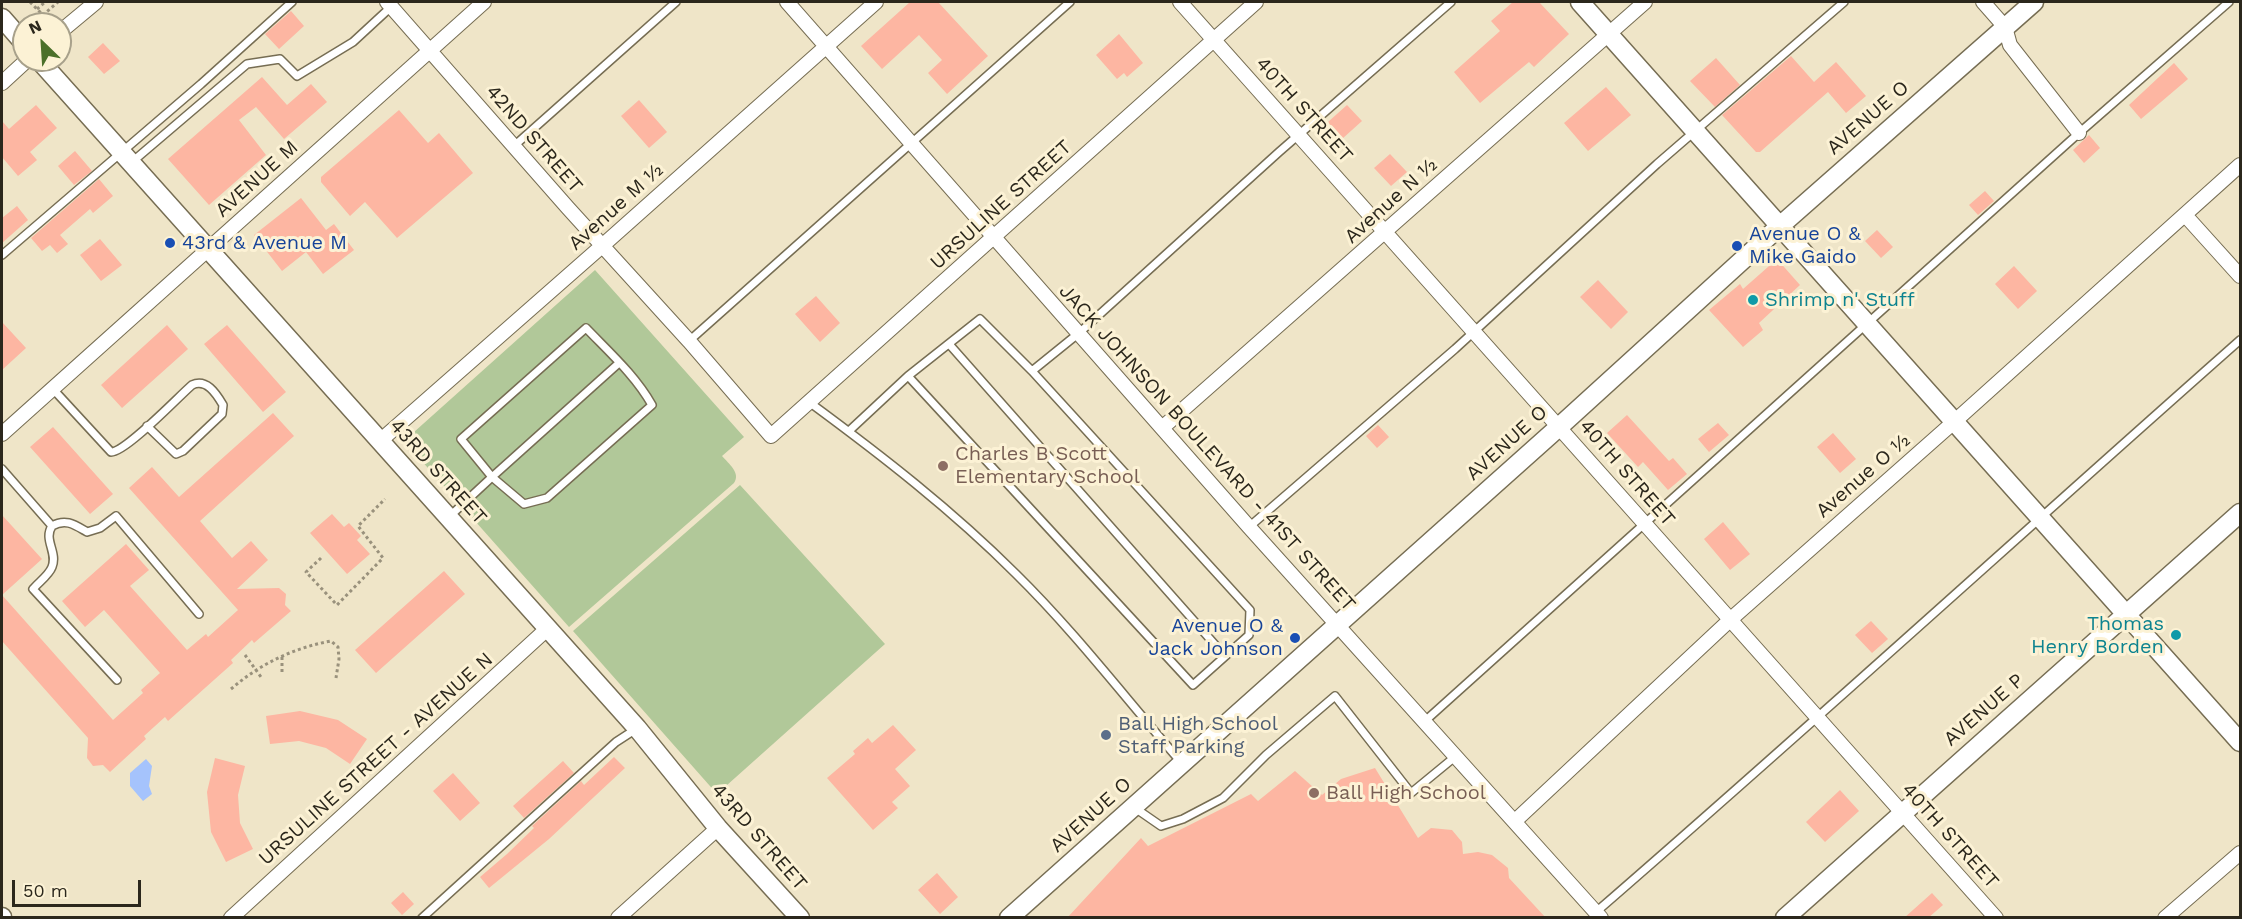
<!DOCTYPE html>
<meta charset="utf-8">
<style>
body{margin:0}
#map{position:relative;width:2242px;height:919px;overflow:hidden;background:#efe5c8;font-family:"Work Sans",sans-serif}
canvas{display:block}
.frame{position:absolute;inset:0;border:3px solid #2b271c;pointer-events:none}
.north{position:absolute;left:12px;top:12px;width:60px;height:60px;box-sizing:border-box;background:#fcf2d5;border:2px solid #a8a18b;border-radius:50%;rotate:335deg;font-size:16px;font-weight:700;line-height:24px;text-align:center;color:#2b271c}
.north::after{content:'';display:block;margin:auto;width:21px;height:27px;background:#4b702a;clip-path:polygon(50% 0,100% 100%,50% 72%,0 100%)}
.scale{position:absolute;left:12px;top:880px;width:129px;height:27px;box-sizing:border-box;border:3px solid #2b271c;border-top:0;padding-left:8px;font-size:18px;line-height:21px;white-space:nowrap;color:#2b271c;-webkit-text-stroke:4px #fcf2d5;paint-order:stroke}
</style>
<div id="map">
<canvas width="2242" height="919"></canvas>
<div class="frame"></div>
<div class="north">N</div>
<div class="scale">50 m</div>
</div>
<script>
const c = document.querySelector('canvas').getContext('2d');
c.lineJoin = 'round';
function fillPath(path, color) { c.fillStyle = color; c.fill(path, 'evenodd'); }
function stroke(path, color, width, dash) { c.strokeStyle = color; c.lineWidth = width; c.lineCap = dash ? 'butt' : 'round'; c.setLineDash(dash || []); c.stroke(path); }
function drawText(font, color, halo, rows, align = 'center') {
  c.font = font + ' "Work Sans",sans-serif'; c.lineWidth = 6; c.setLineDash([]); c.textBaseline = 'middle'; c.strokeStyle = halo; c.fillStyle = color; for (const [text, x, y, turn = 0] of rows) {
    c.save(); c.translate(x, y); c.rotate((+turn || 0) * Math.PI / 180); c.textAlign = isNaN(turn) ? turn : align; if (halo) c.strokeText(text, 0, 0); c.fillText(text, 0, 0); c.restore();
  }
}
const green = new Path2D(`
 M595 270 744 437 722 456C729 464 741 473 734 483L569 627 404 441Z
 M740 485 885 644 717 794 573 631Z`);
const water = new Path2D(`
 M146 759 152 766 149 786 152 794 143 801 130 786V773Z`);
const building = new Path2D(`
 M910 2H938L988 56 947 94 928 73 942 60 919 35 882 69 861 46Z
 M1513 2H1539L1569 34 1534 67 1529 62 1480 103 1454 72 1500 31 1491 21Z
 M291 11 304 26 279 49 265 34Z
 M1119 34 1143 63 1127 77 1124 73 1117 79 1096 55Z
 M103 43 120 61 104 74 88 57Z
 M1791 56 1814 82 1836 62 1866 96 1846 113 1828 92 1760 152H1756L1722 115Z
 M1716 58 1740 85 1715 107 1690 81Z
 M2174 63 2188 79 2141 119 2129 105Z
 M262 77 287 105 311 84 327 102 284 139 256 107 239 120 266 155 209 205 168 159Z
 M1606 87 1631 115 1588 151 1564 123Z
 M639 100 667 132 649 148 621 116Z
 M36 105 57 128 30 152 37 160 18 176 2 157V121L9 129Z
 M1347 105 1362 121 1342 139 1328 122Z
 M399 110 428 143 439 133 473 173 397 238 365 202 350 216 321 182V177Z
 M2089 135 2100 148 2084 163 2073 150Z
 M75 151 92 171 74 185 58 166Z
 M1390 154 1407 172 1391 186 1374 168Z
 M99 179 113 196 93 213 90 209 60 235 68 244 57 253 50 245 42 251 31 238Z
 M1985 191 1994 201 1978 215 1969 205Z
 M301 198 326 230 334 224 354 250 323 274 306 252 282 271 254 235Z
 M17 206 28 220 2 243V218Z
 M1877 230 1893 247 1881 258 1865 241Z
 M100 239 122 265 101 281 80 255Z
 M1777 259 1800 285 1759 323 1763 330 1743 347 1709 310 1740 284 1743 289Z
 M2014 266 2037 291 2018 309 1995 284Z
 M1598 280 1628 312 1611 329 1580 297Z
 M816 296 840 323 820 342 795 314Z
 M2 322 26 348 2 370Z
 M167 325 188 349 122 408 101 385Z
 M227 325 286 392 263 412 204 344Z
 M273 413 294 436 200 521 232 558 251 541 268 560 237 589 279 588 286 594 285 605 291 611 254 643 252 640 231 660 233 663 168 721 165 717 144 736 146 739 110 772 103 765 93 766 87 758 88 738 2 641V515L42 559 2 595 113 720 143 693 141 690 160 673 104 610 85 627 62 601 126 544 149 570 130 586 187 650 206 634 208 637 238 610 129 488 152 467 179 497Z
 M1627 415 1669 461 1673 458 1687 474 1668 490 1643 462 1638 467 1607 433Z
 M1718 423 1729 435 1709 452 1698 439Z
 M1378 425 1389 437 1377 448 1366 436Z
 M53 427 113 494 90 514 30 447Z
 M1833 433 1856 459 1840 473 1817 447Z
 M332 514 344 527 349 523 361 536 357 540 370 554 347 574 310 533Z
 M1723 522 1750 554 1730 570 1704 539Z
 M444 571 465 594 376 673 355 650Z
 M1871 621 1888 639 1872 653 1855 635Z
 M300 711 338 720 367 739 350 764 326 748 299 741 270 744 266 716Z
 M893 725 916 750 895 769 910 786 892 802 898 808 873 830 827 778 855 754 853 751 868 738 872 743Z
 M614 757 625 768 549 839 489 888 480 877 507 854 534 828 532 826 581 781 584 785Z
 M215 758 245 766 238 795 240 823 253 849 226 862 211 832 207 792Z
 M563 761 574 773 524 818 513 806Z
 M1375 768 1418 838 1431 828 1452 830 1462 842 1463 854 1478 852 1492 855 1508 868 1509 878 1546 918H1067L1141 838 1148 846 1251 794 1258 801 1295 771 1322 795 1341 779Z
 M453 773 480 803 460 821 433 791Z
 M1840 790 1859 811 1825 842 1806 822Z
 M937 873 958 897 940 914 918 890Z
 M403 892 414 904 402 915 391 903Z
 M1932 893 1943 905 1928 918H1904Z`);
const path = new Path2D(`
 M30 2 43 15 58 2
 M37 9 45 2
 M321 558 306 572 337 605 383 558 358 526 385 499
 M245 655 261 677
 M282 672V656
 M231 689C260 664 293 648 331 641L338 647 339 659 336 678`);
const lane = new Path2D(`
 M514 146 676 2
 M132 162 247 64 280 59 297 76 353 42 392 6
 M2 255 201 84 292 2
 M689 341 1070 2
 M949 344 1225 656
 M908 376 1193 685 1249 635 1250 610 1032 371
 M52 388 111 452C126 452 178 397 192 385 206 378 216 393 223 405L222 414 183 451 176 454 147 426
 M809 402C881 455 952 510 1016 574 1075 632 1126 699 1181 762
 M849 431 908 376 980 319 1032 371 1079 333 1279 152 1451 2
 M2 469 52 526C66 518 75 525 87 532L100 528 116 516 199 614
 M450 516 492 477 524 504 547 498 652 405C635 375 609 352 586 328L461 439 492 477 619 363
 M52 526C43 540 58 552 52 567 49 575 39 582 33 589L117 680
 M1249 527 1455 349 1657 164 1844 2
 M1425 721 2079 133 2229 2
 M1135 808 1161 826 1183 819 1223 798 1266 755 1335 696 1411 793 1456 756
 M1596 912C1813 724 2025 530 2240 340
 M422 918 616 742 636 729`);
const street = new Path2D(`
 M387 2 568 208 689 341 771 436 1256 2
 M787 2 1249 527 1601 918
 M1180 2 1996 918
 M1983 2 2005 27 2010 45 2079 133
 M60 32 96 2
 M2 83 27 60
 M2185 215 2240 276
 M1162 428 1645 2
 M2 434 484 2
 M380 441 602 246 876 2
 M1515 821 1731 619 1955 421 2240 165
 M231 918 547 629
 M618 918 718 828
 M2165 918 2240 853`);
const secondary = new Path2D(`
 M1580 2 2240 742
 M2 18 24 43
 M39 60 637 728 718 828 800 918
 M2 917V918
 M1009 918 1560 426 1781 225 2034 2
 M1785 918 2240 513`);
const markers = [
 [170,243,6,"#1a4fb4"],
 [1737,246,6,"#1a4fb4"],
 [1753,300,6,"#0f9aa8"],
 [943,466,6,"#8d6e63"],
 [2176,635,6,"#0f9aa8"],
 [1295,638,6,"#1a4fb4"],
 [1106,735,6,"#5c6f8a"],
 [1314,793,6,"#8d6e63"]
];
const streetNames = [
 ["40TH STREET",1304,110,48],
 ["AVENUE O",1868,118,-41],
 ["42ND STREET",534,139,49],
 ["AVENUE M",257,179,-42],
 ["Avenue N ½",1391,201,-42],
 ["URSULINE STREET",1001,205,-42],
 ["Avenue M ½",616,207,-42],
 ["AVENUE O",1507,443,-42],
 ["JACK JOHNSON BOULEVARD - 41ST STREET",1207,448,48],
 ["43RD STREET",438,472,48],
 ["40TH STREET",1627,473,49],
 ["Avenue O ½",1863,476,-41],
 ["AVENUE P",1984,710,-41],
 ["URSULINE STREET - AVENUE N",376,759,-42],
 ["AVENUE O",1091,815,-42],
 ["40TH STREET",1950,836,48],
 ["43RD STREET",759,837,49]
];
const transitNames = [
 ["Avenue O &",1749,234],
 ["Mike Gaido",1749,257],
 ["43rd & Avenue M",182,243],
 ["Avenue O &",1283,626,"right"],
 ["Jack Johnson",1283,649,"right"]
];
const cultureNames = [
 ["Shrimp n' Stuff",1765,300],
 ["Thomas",2164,624,"right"],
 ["Henry Borden",2164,647,"right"]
];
const educationNames = [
 ["Charles B Scott",955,454],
 ["Elementary School",955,477],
 ["Ball High School",1326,793]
];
const serviceNames = [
 ["Ball High School",1118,724],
 ["Staff Parking",1118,747]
];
fillPath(green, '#b1c899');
fillPath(water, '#a5c3fc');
fillPath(building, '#fdb6a2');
stroke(lane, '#766d53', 10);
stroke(street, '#766d53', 16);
stroke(secondary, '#766d53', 21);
stroke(path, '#99917c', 3, [3, 3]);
stroke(lane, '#fff', 7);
stroke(street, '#fff', 14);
stroke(secondary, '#fff', 18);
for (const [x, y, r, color] of markers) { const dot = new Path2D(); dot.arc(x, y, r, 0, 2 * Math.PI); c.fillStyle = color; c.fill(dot); stroke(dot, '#fcf2d5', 2); }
drawText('20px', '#2b271c', '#fcf2d5', streetNames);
drawText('20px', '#164399', '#fcf2d5', transitNames, 'left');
drawText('20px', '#0d838f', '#fcf2d5', cultureNames, 'left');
drawText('20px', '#785e54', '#fcf2d5', educationNames, 'left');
drawText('20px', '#4e5e75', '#fcf2d5', serviceNames, 'left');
</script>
